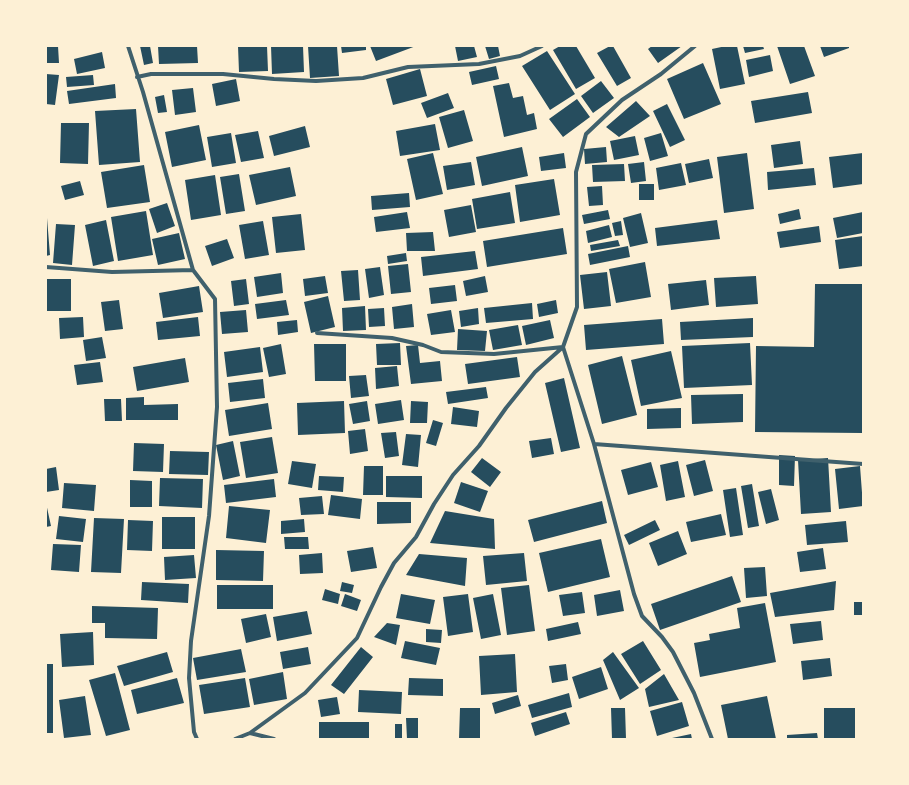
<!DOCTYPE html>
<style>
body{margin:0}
#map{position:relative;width:909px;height:785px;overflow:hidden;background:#fdf0d5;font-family:"PT Sans Narrow",sans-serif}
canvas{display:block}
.frame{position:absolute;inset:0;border:47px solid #fdf0d5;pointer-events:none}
</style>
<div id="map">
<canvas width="909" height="785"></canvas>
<div class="frame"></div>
</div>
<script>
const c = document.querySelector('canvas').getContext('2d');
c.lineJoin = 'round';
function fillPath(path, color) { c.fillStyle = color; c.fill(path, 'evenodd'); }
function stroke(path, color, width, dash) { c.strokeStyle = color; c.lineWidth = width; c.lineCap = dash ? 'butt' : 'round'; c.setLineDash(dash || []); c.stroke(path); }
const building = new Path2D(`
 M46 46H58L59 63H46Z
 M140 46H150L153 63 144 65Z
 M158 46H197L198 63 159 64Z
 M238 46H267L268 71 239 72Z
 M271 46H303L304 72 272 74Z
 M308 46H337L339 76 310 78Z
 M341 46H366V50L342 53Z
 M370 46H416L376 61Z
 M455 46H474L477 57 458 61Z
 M485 46H498L500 56 489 59Z
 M560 46H576L595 78 576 89 553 50Z
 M610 46H613L631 78 617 86 597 53Z
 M652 46H682L658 63 648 49Z
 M726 46H737L745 84 720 89 712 49Z
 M743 46H763L764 49 745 53Z
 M777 46H804L815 76 790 84Z
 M820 46H849V48L824 57Z
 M547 51 575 94 550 110 522 66Z
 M102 52 105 68 77 74 74 59Z
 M770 55 773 71 749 77 746 60Z
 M703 63 721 104 684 119 667 79Z
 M496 66 499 79 472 85 469 72Z
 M420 69 427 96 393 105 386 79Z
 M46 74 59 75 55 105 46 104Z
 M93 75 94 85 67 87 66 77Z
 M236 79 240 101 216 106 212 84Z
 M601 81 614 98 593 113 581 96Z
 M509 83 513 98 523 96 527 115 534 113 537 129 504 137 493 86Z
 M115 84 116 98 69 104 67 91Z
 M193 88 196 112 175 115 172 90Z
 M808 92 812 113 755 123 751 101Z
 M448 93 454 108 427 118 421 103Z
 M164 95 167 112 158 113 155 97Z
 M577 99 590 117 563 137 549 119Z
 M636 101 650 116 619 137 606 127Z
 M667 104 685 140 670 147 653 111Z
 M136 109 140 162 99 165 95 111Z
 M464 110 473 141 448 148 439 117Z
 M61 123H89L88 164 60 163Z
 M435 124 440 150 400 156 396 131Z
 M199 125 206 160 172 167 165 132Z
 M305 126 310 147 274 156 269 136Z
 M258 131 264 158 241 162 235 135Z
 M231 133 236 163 212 167 207 137Z
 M661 133 668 156 650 161 644 138Z
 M635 136 639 155 614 160 610 141Z
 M800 141 803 164 774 168 771 145Z
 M522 147 528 176 482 186 476 157Z
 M606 147 607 162 585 164 584 149Z
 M433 153 443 194 416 200 407 159Z
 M564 153 566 168 541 171 539 157Z
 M747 153 754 209 724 213 717 157Z
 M863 153V184L833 188 829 157Z
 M709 159 713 178 689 183 685 164Z
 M471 162 475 185 447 190 443 166Z
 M644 162 646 181 631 183 628 164Z
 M681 163 686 185 659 190 656 168Z
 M624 164 625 181 593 182 592 165Z
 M144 165 150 202 107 208 101 172Z
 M290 167 296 196 256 205 249 175Z
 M814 168 816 185 768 190 767 172Z
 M239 174 245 211 226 214 220 177Z
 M215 175 221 215 191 220 185 180Z
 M554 179 560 215 520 222 515 185Z
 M80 181 84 195 65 200 61 186Z
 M639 184H654V200H639Z
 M602 186 603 205 589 206 587 187Z
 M510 192 515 223 477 229 472 199Z
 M409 193 410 207 372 210 371 196Z
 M167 203 175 226 157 233 149 209Z
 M471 205 476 232 449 237 444 210Z
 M799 209 801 219 780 224 778 214Z
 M608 210 610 219 584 224 582 215Z
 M146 211 153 255 118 261 111 217Z
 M407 212 410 228 376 232 374 217Z
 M863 212V233L837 238 833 218Z
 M641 213 648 243 630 247 623 218Z
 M301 214 305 250 276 253 272 217Z
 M46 218H47L50 255 46 256Z
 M106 220 114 261 93 266 85 225Z
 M717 220 720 239 657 246 655 228Z
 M263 221 269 255 245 259 239 225Z
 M621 221 623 235 615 236 612 223Z
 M56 224 75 225 72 265 53 263Z
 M609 225 612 237 588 243 586 231Z
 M819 226 821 242 780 248 777 232Z
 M563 228 567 254 487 267 483 241Z
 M433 232 435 251H407L406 233Z
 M179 233 185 259 158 265 152 239Z
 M863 236V266L839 269 835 240Z
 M227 239 234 258 212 266 205 246Z
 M618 240 620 246 591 251 590 245Z
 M628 246 630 257 590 265 588 254Z
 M475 251 478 269 423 276 421 257Z
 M406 253 407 261 388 264 387 256Z
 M645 262 651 297 616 303 609 269Z
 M408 264 411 292 391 294 388 266Z
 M380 267 384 295 369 298 365 269Z
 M358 270 360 300 344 301 341 271Z
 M607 272 611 306 584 309 580 275Z
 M281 273 283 293 257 297 254 277Z
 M325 276 328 293 305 296 303 279Z
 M485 276 488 292 466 296 463 281Z
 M756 276 758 304 716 307 714 278Z
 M46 279H71V311H46Z
 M246 279 249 304 234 306 231 281Z
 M706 280 709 305 671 310 668 284Z
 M815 284H863L862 433 755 432 756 346 814 347Z
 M455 285 457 301 431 304 429 288Z
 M199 286 203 312 163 318 159 293Z
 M328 296 335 327 311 333 304 302Z
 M119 300 123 329 105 331 101 302Z
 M286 300 289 315 257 319 255 304Z
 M556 300 558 313 539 317 537 304Z
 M532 303 533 319 486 323 484 308Z
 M412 304 414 327 394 329 392 307Z
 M365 306 366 330 343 331 342 308Z
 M384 308 385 326 369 327 368 309Z
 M478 308 479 324 461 327 459 311Z
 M246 310 248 332 222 334 220 312Z
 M451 310 455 332 431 335 427 314Z
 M83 317 84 337 60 339 59 318Z
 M198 317 200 336 158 340 156 322Z
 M753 318V337L681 340 680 322Z
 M662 319 664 344 586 350 584 325Z
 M297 320 298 332 278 335 277 322Z
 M550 320 554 338 526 345 522 326Z
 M518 325 522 345 493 350 489 330Z
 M458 329 487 331 485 351 457 350Z
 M102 337 106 358 86 361 83 340Z
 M400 343 401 365H377L376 344Z
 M750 343 752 385 684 388 682 346Z
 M281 344 286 374 269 377 263 348Z
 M314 344H346V381H315Z
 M418 345 420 363 440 361 442 381 411 384 406 346Z
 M260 347 263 372 227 377 224 352Z
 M671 351 682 398 641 406 631 360Z
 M622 356 637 415 602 424 588 365Z
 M517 357 520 377 468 384 465 364Z
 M185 358 189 382 137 391 133 367Z
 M100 362 103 382 77 385 74 365Z
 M397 366 399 386 376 389 375 368Z
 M366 375 369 396 351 398 349 376Z
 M564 378 580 448 561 452 545 383Z
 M263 379 265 398 230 402 228 383Z
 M486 387 488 398 448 404 446 392Z
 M743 394V422L692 424 691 395Z
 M144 397V405L178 404V420H126V398Z
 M104 399H121L122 421H105Z
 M401 400 404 420 378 424 375 404Z
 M344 401 345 433 298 435 297 403Z
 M367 401 370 421 353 424 349 404Z
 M411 401 428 402 427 423H410Z
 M268 403 272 429 229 436 225 410Z
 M453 407 479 411 477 427 451 424Z
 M681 408V428L647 429V409Z
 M433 420 443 423 436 446 426 443Z
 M365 429 368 451 350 454 348 431Z
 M396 432 399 456 385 458 381 433Z
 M406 434 421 435 418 467 402 465Z
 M272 437 278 473 246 478 240 442Z
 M551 438 554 454 532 458 529 441Z
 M233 441 240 476 223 480 216 445Z
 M134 443 164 444 163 472 133 471Z
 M170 451 209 452 208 475 169 474Z
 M779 455 795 456 794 486 779 485Z
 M482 458 501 472 490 487 471 472Z
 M828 458 831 512 801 514 798 460Z
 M705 460 713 491 694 496 686 465Z
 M292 461 316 464 312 488 288 484Z
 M678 461 685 497 666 501 660 465Z
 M651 462 658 487 628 495 621 470Z
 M364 466H383V495H363Z
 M860 466 863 506 839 509 835 469Z
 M56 467 59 490 46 492V469Z
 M319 476 344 477 343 492 318 490Z
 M386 476H422V498L386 497Z
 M160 478 203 479 202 508 159 506Z
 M274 479 276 497 226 503 224 485Z
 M130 480 152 481V507H130Z
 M461 482 488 491 480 512 454 503Z
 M64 483 96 485 94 511 62 508Z
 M752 484 759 526 748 528 741 486Z
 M736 488 743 535 730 537 723 490Z
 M771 489 779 520 766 524 758 492Z
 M331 495 362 499 360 519 328 515Z
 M322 496 324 514 301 515 299 498Z
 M602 501 607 523 534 542 528 520Z
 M377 502H411V523L377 524Z
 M46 503 51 526 46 527Z
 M229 506 270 510 266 543 226 538Z
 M445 511 494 519 495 549 430 543Z
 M721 514 726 535 691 542 686 522Z
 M59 516 86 519 83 542 56 539Z
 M162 517H195V549H162Z
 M94 518 124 519 121 573 91 572Z
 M304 519 305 532 281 534V521Z
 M128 520 153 521 152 551 127 550Z
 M655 520 660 530 629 545 624 535Z
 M846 521 848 542 807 545 805 525Z
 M678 531 687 554 658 566 649 543Z
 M284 537H308L309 549H285Z
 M601 539 610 577 548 592 539 553Z
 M53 544 81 545 79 572 51 570Z
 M373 547 377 568 351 572 347 551Z
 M823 548 826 569 800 572 797 552Z
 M216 550 264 551 263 581 216 580Z
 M322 553 323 573 300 574 299 555Z
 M524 553 527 581 486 585 483 556Z
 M419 554 467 558 465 586 406 575Z
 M194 555 196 578 165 580 164 557Z
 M765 567 767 596 746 598 744 568Z
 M732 576 741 602 660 630 651 604Z
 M836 581 834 610 775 617 770 593Z
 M142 582 189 584 188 603 141 600Z
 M342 582 354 585 352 593 340 591Z
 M217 585H273V609H217Z
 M529 585 535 631 507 635 501 588Z
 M325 589 340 594 338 604 322 600Z
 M620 590 624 611 597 616 594 595Z
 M582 592 585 613 563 616 559 595Z
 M345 594 361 600 357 611 341 606Z
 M401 594 435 600 430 624 396 618Z
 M468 594 473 632 448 636 443 597Z
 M493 594 501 635 481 639 473 598Z
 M854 602H863V615H854Z
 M765 603 776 662 700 677 694 643 710 640 709 634 740 628 737 608Z
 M92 606 158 608 157 639 105 638V623H92Z
 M307 611 312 634 277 641 273 617Z
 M266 614 271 637 246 643 241 619Z
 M821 621 823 640 793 644 790 624Z
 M578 622 581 634 548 641 546 629Z
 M387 623 400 625 396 645 374 637Z
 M426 629 442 630 441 643 426 642Z
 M93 632 94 665 62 667 60 634Z
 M405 641 440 648 436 665 401 658Z
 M643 641 661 670 640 684 621 654Z
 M308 647 311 664 283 669 280 652Z
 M361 647 373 657 344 694 331 685Z
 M241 649 246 672 197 680 193 658Z
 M167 652 173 672 124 686 117 666Z
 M613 652 639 688 620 700 603 660Z
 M515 654 517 692 481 695 479 656Z
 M830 658 832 676 803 680 801 661Z
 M46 664H53V733H46Z
 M566 664 568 680 552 683 549 666Z
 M601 667 608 689 579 699 572 677Z
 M283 672 287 699 254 705 249 679Z
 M115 673 130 730 106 736 89 680Z
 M664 674 679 700 649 707 645 689Z
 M177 678 184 703 137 714 131 690Z
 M245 678 250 707 204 714 199 685Z
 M409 678 443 679V696L408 695Z
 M359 690 402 692 401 714 358 712Z
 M569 693 572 707 532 718 528 705Z
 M518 695 521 706 495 714 492 703Z
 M85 696 91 735 64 738 59 700Z
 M767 696 776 739H728L721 705Z
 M337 697 340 714 321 717 318 700Z
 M682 702 689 726 657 736 650 711Z
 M460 708H480V739H459Z
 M611 708H625L626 739H612Z
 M824 708H855V739H824Z
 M566 712 570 724 535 736 531 723Z
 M406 718H418V739H407Z
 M319 722H369V739H319Z
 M395 724H402V739H395Z
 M817 733 818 739H787V735Z
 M691 734 692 739H672V738Z`);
const minor = new Path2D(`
 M128 46 143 92 193 270
 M137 77 151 74H223L274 79 316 81 363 78 408 67 479 64 520 56 542 46
 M46 267 112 272 193 270 215 299 217 407 209 516 191 641 189 678 194 732 197 739
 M317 333 392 338 423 345 441 352 494 354 563 347 594 444 634 594 642 616 662 637 673 652 694 693 712 739
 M594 444 863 464
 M250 733 274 739
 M235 739 250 733 305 693 357 638 381 587 394 563 416 537 434 504 453 475 479 446 506 408 535 372 563 347 577 307 576 172 586 134 622 100 661 74 695 46`);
fillPath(building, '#264d5e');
stroke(minor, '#3f606c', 4);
</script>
